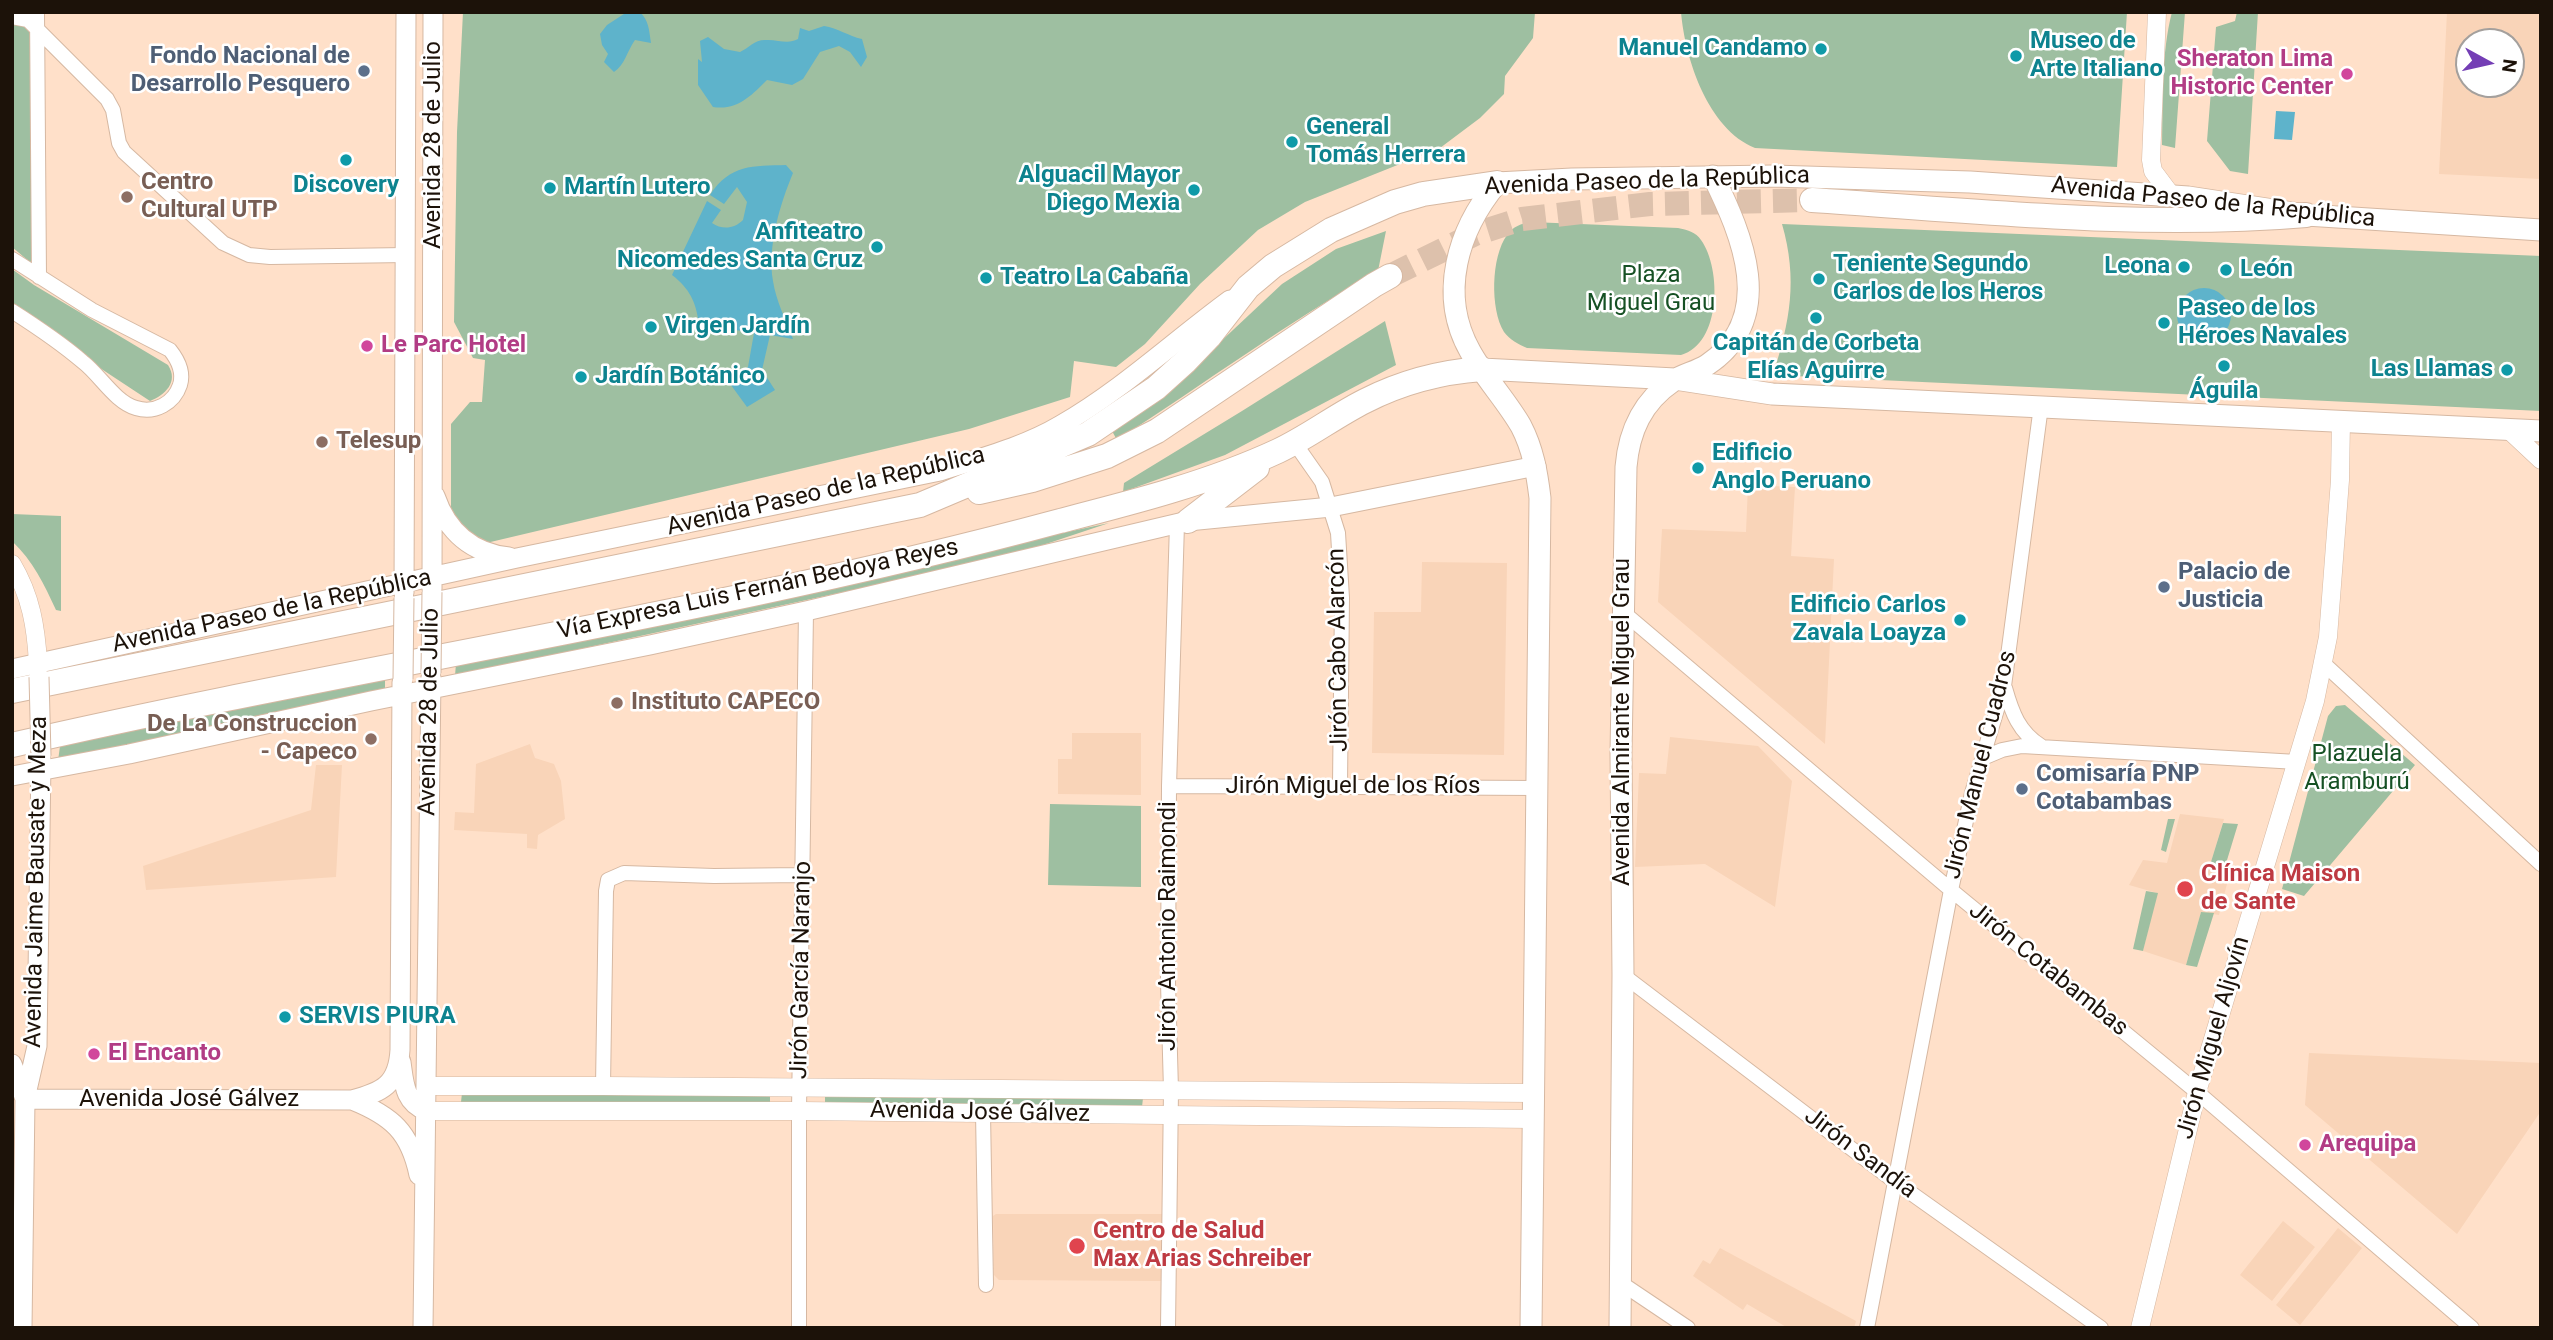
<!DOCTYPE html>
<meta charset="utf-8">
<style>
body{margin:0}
#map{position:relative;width:2553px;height:1340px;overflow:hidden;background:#ffe0c9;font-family:Roboto,sans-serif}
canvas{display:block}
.frame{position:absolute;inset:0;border:14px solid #1c1209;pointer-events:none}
.north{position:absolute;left:2455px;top:28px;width:70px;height:70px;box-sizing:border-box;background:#fff;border:2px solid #a4a09d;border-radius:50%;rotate:98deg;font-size:19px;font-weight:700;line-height:28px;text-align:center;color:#1c1209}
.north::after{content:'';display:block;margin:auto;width:24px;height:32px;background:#743eb5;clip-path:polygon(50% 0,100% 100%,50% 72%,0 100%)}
</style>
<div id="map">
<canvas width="2553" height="1340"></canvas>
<div class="frame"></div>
<div class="north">N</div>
</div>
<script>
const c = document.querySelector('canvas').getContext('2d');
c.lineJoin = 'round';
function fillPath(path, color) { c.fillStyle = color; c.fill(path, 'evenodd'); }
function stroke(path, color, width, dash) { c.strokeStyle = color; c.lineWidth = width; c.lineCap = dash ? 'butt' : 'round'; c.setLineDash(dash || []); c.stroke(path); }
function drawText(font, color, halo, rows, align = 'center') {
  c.font = font + ' Roboto,sans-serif'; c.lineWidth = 5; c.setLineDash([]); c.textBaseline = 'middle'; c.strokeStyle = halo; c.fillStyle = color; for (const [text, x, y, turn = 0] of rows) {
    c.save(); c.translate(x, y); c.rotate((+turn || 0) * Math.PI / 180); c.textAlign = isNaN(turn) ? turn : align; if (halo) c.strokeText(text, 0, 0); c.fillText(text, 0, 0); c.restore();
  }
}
const built = new Path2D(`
 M2447 12H2541V179L2439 174ZM2469 42H2511V84H2469Z
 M1748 485 1795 487 1791 556 1834 559 1825 744 1658 602 1662 529 1746 532Z
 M1422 562 1507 563 1504 755 1372 753 1374 612H1421Z
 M1072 733H1141V795L1058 794V759H1072Z
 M1670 737 1758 746 1792 781 1775 907 1705 864 1635 867 1639 773 1666 774Z
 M530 744 535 758 554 764 561 781 565 819 538 835 537 849 527 848V834L454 830 455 812 474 813 476 764Z
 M316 765H342L336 877 146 890 143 866 311 810Z
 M2180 814 2224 819 2210 865 2228 880 2219 915 2201 912 2186 965 2143 951 2157 893 2129 885 2143 860 2167 863Z
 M2309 1053 2541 1063V1111L2457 1234 2305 1105Z
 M996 1214H1162L1161 1281 999 1280 994 1275 993 1216Z
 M2283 1221 2315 1247 2272 1301 2240 1275Z
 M2338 1228 2362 1248 2300 1325 2276 1305Z
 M1720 1248 1856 1321 1854 1328H1788L1747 1304 1743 1310 1693 1276 1703 1260 1710 1264Z`);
const green = new Path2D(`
 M463 12H1535L1533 38 1505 76 1504 94 1480 118 1440 148 1305 202 1258 230 1200 284 1145 344 1116 367 1074 361 1070 397 969 429 482 544 451 516V424L470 402H482L485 360 473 358 454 322 457 132Z
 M1681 12H2127L2117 167 1755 148C1708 129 1685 59 1681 12Z
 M2172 12H2185L2175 148 2162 145C2163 102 2161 54 2172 12Z
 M2237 12H2258L2248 174 2230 171 2207 141 2216 27 2235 21Z
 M21 19 32 34 31 263 12 247V22Z
 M1531 222 1678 228C1687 230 1696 232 1701 240 1722 269 1721 344 1681 355L1527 348C1518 344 1510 340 1504 332 1490 309 1491 257 1507 235 1513 226 1521 224 1531 222Z
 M1782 224 2541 256V411L1773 375C1790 321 1798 280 1782 224Z
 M1386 231 1378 271C1288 322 1204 384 1117 440L1112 431 1168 391 1282 284 1336 249Z
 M12 269 34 285 168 365C179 382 165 395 150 401L12 310Z
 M1385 321 1396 365 1225 455 1123 492 1124 483 1242 411Z
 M12 514 61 516V611L56 610C44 584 33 561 12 541Z
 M1109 523 1010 556 455 676 456 663Z
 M385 678V692L58 761 60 746Z
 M2345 705 2415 765 2304 896 2282 889 2328 716 2336 706Z
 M1050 804 1141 806V887L1048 885Z
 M2168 819H2175L2166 852 2161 850Z
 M2223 823 2238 824 2224 870 2210 865Z
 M2146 891 2158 893 2143 951 2133 949Z
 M2201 912 2214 913 2197 967 2186 965Z
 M462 1093 770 1096V1104L461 1102Z
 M825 1097 1143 1098 1142 1107 825 1105Z`);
const water = new Path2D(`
 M627 12H640C649 21 649 30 651 43L635 40C627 51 625 65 614 72L604 62 608 54 602 45 600 34 607 25Z
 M824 26C838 28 848 36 862 39L867 57 861 67 850 52 839 46 820 52 803 79 792 85 767 80C752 95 737 111 713 107L698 85V59L702 62 700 41 708 37 724 49 740 52C749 48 754 40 765 40 778 39 787 45 798 39L800 28 809 31Z
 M2276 111 2295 112 2292 140 2274 139Z
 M786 165 793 173C780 204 767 247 773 281 776 301 786 320 793 339L770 335 762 370 775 390 747 407 728 381 748 367 754 333 699 324C696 302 690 289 672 275L707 201 721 210 712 223C722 230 734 229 743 220L747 202 737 187 724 204 710 195C730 164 753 166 786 165Z
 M2177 315a27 27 0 1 1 54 0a27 27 0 1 1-54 0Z`);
const motorwayTunnel = new Path2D(`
 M1390 276 1475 234 1522 219 1650 204 1812 200`);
const minor = new Path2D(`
 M37 12 39 277
 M12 17 28 20 107 99 113 110 119 143 124 152 223 243 249 255 270 257 406 255
 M12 259 92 310 170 350C178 360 184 372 180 385 174 403 155 414 136 408 115 402 100 375 83 362 61 343 37 327 12 311
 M1294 442 1322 482 1338 533 1342 598 1340 785
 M1623 612 1951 890 2197 1092 2472 1328
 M2323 663 2541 864
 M2005 688C2012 713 2019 732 2041 746
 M1983 758 2002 750 2022 746 2297 762
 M1169 786 1537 788
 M1623 975 1894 1181 2101 1328
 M603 1086 606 891 608 880 624 873 714 876 803 875
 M983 1113 986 1285
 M1621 1283 1688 1328
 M799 1328V1111L806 611
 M1168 1328 1171 1090 1168 983 1169 786 1177 524
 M1867 1328 1951 890 1972 793 2004 686 2041 406`);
const tertiary = new Path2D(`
 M2157 12 2151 160 2153 171 2171 195
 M2509 430 2541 460
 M12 564C31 596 36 627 38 663
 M427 1086H603L1532 1093
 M427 1111H799L1532 1119
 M2140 1328 2197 1092 2315 701 2328 637 2340 480 2341 420`);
const secondary = new Path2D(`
 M435 496C447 531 471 553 509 557
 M432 589 433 12
 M404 593 406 12
 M12 669 517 558 940 471C981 458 1024 447 1061 425 1122 390 1174 341 1230 300
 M12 776 129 754 371 701 650 645 806 611 1188 521 1331 507 1536 466
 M401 1062C404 1083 404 1103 427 1111
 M12 1064 25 1099
 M25 1099 352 1100C382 1092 398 1085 400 1050L402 682
 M352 1100C392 1116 410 1132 419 1175
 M22 1328 25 1099 37 1046 41 760
 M423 1328 431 677`);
const primary = new Path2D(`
 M1482 369 1675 379 1772 394 2541 431
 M1531 1328 1540 498C1537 473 1533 449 1521 426 1506 400 1484 377 1470 351 1438 294 1458 230 1497 183L1572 179 1773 176 1970 182 2188 197 2306 215 2541 230
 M1620 1328 1623 975 1621 753 1626 467C1629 431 1642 402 1673 381 1683 374 1696 372 1707 365 1778 318 1742 235 1713 176`);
const motorway = new Path2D(`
 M1812 200C1976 211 2142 229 2306 215
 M979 492 1032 480 1107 456 1157 431 1374 285 1390 276
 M1188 521 1257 468
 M12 691 920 505 1088 434 1156 388 1186 361 1209 337 1248 287 1273 266 1331 230 1395 202 1423 194 1497 183
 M12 745C360 665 715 614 1060 521 1134 502 1209 483 1278 451 1308 437 1335 416 1365 401 1402 382 1440 372 1482 369`);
const secondaryBridge = new Path2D(`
 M431 673 432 592
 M39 677 41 756
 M403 679 404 598`);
const markers = [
 [1821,49,7,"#0f9aa8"],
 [2016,56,7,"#0f9aa8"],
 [364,71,7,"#5c6f8a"],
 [2347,74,7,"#d1479c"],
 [1292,142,7,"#0f9aa8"],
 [346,160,7,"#0f9aa8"],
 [550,188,7,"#0f9aa8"],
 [1194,190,7,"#0f9aa8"],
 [127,197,7,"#8d6e63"],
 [877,247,7,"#0f9aa8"],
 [2184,267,7,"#0f9aa8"],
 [2226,270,7,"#0f9aa8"],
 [986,278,7,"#0f9aa8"],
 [1819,279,7,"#0f9aa8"],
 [1816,318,7,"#0f9aa8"],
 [2164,323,7,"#0f9aa8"],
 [651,327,7,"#0f9aa8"],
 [367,346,7,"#d1479c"],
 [2224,366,7,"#0f9aa8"],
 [2507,370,7,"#0f9aa8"],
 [581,377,7,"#0f9aa8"],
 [322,442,7,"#8d6e63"],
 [1698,468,7,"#0f9aa8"],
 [2164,587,7,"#5c6f8a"],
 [1960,620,7,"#0f9aa8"],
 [617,703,7,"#8d6e63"],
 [371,739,7,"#8d6e63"],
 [2022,789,7,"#5c6f8a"],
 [2185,889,9,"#e0444e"],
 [285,1017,7,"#0f9aa8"],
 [94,1054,7,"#d1479c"],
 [2305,1145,7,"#d1479c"],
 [1077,1246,9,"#e0444e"]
];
const cultureNames = [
 ["Museo de",2030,42],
 ["Arte Italiano",2030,70],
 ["Manuel Candamo",1807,49,"right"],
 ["General",1306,128],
 ["Tomás Herrera",1306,156],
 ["Alguacil Mayor",1180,176,"right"],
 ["Diego Mexia",1180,204,"right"],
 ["Discovery",346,186,"center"],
 ["Martín Lutero",564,188],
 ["Anfiteatro",863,233,"right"],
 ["Nicomedes Santa Cruz",863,261,"right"],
 ["Teniente Segundo",1833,265],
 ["Carlos de los Heros",1833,293],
 ["Leona",2170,267,"right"],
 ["León",2240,270],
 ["Teatro La Cabaña",1000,278],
 ["Paseo de los",2178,309],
 ["Héroes Navales",2178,337],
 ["Virgen Jardín",665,327],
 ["Capitán de Corbeta",1816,344,"center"],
 ["Elías Aguirre",1816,372,"center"],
 ["Las Llamas",2493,370,"right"],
 ["Jardín Botánico",595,377],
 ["Águila",2224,392,"center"],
 ["Edificio",1712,454],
 ["Anglo Peruano",1712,482],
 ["Edificio Carlos",1946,606,"right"],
 ["Zavala Loayza",1946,634,"right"],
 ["SERVIS PIURA",299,1017]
];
const serviceNames = [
 ["Fondo Nacional de",350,57,"right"],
 ["Desarrollo Pesquero",350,85,"right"],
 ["Palacio de",2178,573],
 ["Justicia",2178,601],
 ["Comisaría PNP",2036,775],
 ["Cotabambas",2036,803]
];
const hotelNames = [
 ["Sheraton Lima",2333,60,"right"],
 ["Historic Center",2333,88,"right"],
 ["Le Parc Hotel",381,346],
 ["El Encanto",108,1054],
 ["Arequipa",2319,1145]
];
const streetNames = [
 ["Avenida 28 de Julio",434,145,-90],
 ["Avenida Paseo de la República",1647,182,-2],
 ["Avenida Paseo de la República",2213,203,6],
 ["Avenida Paseo de la República",826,492,-13],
 ["Vía Expresa Luis Fernán Bedoya Reyes",758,590,-12],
 ["Avenida Paseo de la República",272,612,-12],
 ["Jirón Cabo Alarcón",1339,650,-91],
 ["Avenida 28 de Julio",430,712,-89],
 ["Avenida Almirante Miguel Grau",1623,722,-90],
 ["Jirón Manuel Cuadros",1981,765,-76],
 ["Jirón Miguel de los Ríos",1353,787],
 ["Avenida Jaime Bausate y Meza",37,882,-89],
 ["Jirón Antonio Raimondi",1169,926,-90],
 ["Jirón García Naranjo",802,970,-89],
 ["Jirón Cotabambas",2048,970,39],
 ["Jirón Miguel Aljovín",2214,1038,-74],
 ["Avenida José Gálvez",189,1100],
 ["Avenida José Gálvez",980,1113,1],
 ["Jirón Sandía",1860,1154,37]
];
const educationNames = [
 ["Centro",141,183],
 ["Cultural UTP",141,211],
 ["Telesup",336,442],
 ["Instituto CAPECO",631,703],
 ["De La Construccion",357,725,"right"],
 ["- Capeco",357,753,"right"]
];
const parkNames = [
 ["Plaza",1651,276],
 ["Miguel Grau",1651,304],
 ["Plazuela",2357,755],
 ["Aramburú",2357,783]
];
const healthNames = [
 ["Clínica Maison",2201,875],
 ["de Sante",2201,903],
 ["Centro de Salud",1093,1232],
 ["Max Arias Schreiber",1093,1260]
];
fillPath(built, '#f9d4b8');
fillPath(green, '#9ebfa1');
fillPath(water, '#5eb3cb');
stroke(motorwayTunnel, '#ddc1ac', 24, [24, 12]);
stroke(minor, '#d6b8a2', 16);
stroke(tertiary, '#d6b8a2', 19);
stroke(secondary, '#d6b8a2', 21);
stroke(primary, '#d6b8a2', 23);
stroke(motorway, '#d6b8a2', 26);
stroke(minor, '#fff', 14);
stroke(tertiary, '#fff', 18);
stroke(secondary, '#fff', 19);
stroke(primary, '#fff', 21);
stroke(motorway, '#fff', 24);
stroke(secondaryBridge, '#d6b8a2', 21, []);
stroke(secondaryBridge, '#fff', 19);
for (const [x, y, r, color] of markers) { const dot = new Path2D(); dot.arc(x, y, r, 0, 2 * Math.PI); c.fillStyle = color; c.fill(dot); stroke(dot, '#fff', 2.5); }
drawText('bold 24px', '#0d838f', '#fff', cultureNames, 'left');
drawText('bold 24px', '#4e5e75', '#fff', serviceNames, 'left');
drawText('bold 24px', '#b23c85', '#fff', hotelNames, 'left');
drawText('24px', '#1c1209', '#fff', streetNames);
drawText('bold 24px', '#785e54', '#fff', educationNames, 'left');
drawText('24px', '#165124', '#fff', parkNames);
drawText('bold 24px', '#be3a42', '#fff', healthNames, 'left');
</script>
